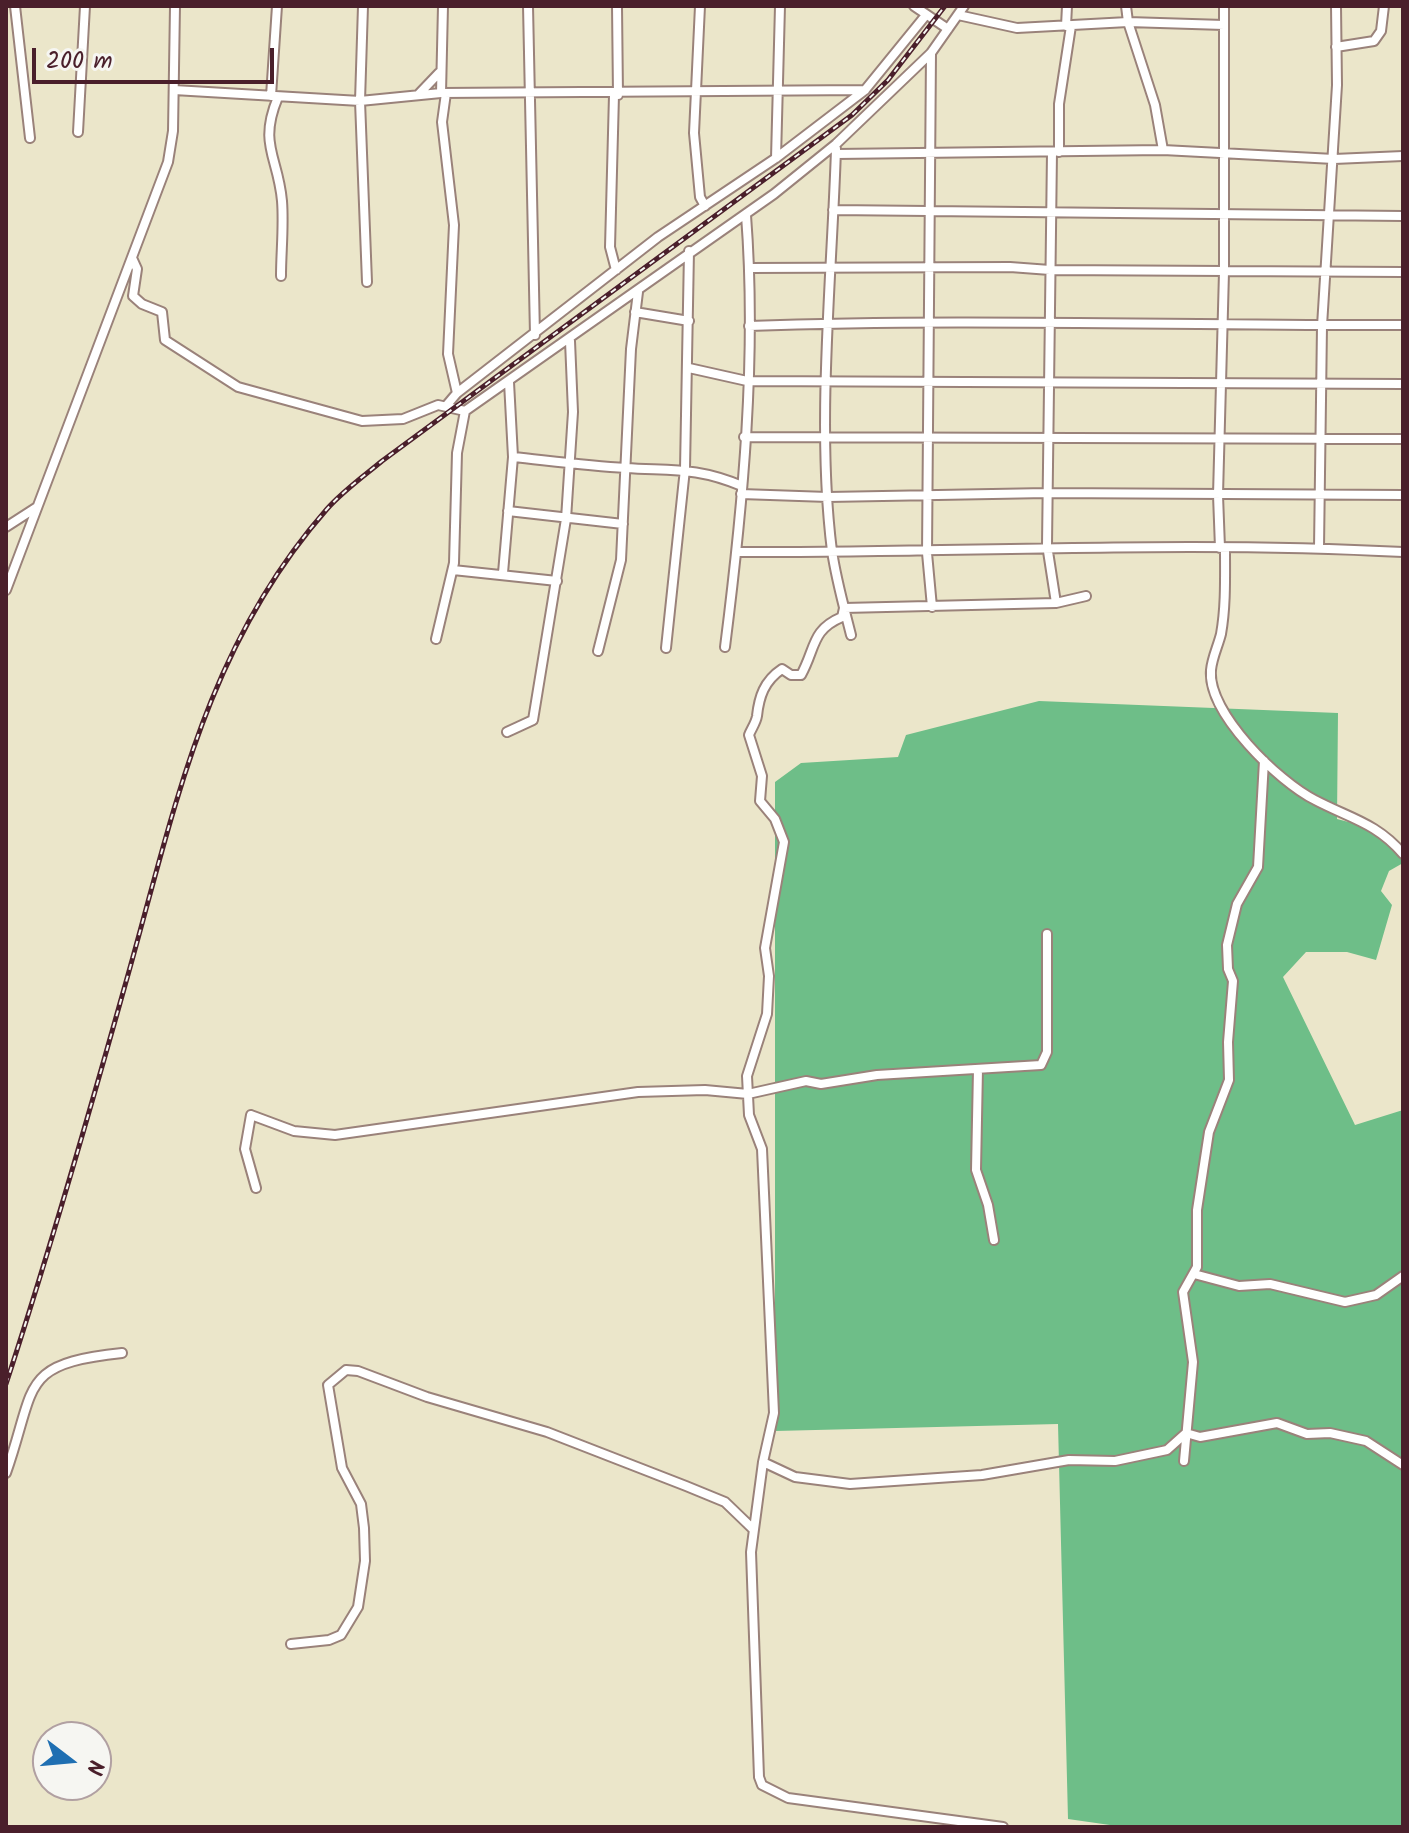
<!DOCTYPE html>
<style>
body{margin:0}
#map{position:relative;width:1409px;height:1833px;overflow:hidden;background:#ebe6ca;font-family:Kalam,sans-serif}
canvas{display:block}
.frame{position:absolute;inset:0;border:8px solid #4a1f2b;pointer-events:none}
.north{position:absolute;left:32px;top:1721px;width:80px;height:80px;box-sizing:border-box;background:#f6f6f2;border:2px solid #b1a0a2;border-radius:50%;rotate:106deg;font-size:22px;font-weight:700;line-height:32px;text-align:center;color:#4a1f2b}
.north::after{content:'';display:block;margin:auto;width:28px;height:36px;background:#1f6fb2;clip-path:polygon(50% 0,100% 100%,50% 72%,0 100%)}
.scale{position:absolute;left:32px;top:48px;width:242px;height:36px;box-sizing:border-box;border:4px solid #4a1f2b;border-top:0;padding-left:10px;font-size:24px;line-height:28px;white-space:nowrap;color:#4a1f2b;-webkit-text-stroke:6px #f6f6f2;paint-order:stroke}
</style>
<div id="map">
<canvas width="1409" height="1833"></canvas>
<div class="frame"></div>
<div class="north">N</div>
<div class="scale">200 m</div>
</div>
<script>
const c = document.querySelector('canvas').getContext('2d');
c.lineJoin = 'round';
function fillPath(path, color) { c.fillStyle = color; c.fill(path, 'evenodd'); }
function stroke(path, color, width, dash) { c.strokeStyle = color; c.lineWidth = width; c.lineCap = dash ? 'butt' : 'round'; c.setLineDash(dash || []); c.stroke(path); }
const forest = new Path2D(`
 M1039 701 1338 713 1337 819 1387 832 1403 848V863L1389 871 1381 891 1392 905 1376 960 1347 952H1306L1283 977 1355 1125 1403 1110V1827H1124L1068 1819 1058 1424 775 1431V782L801 763 898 757 906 735Z`);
const minor = new Path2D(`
 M15 6 30 138
 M363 6 360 101 367 282
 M528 6 535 335
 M617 6 618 95
 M700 6 694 133 700 197 705 206
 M914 6 948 29
 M1126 6 1128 22 1155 105 1163 150
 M958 15 1017 28 1128 22 1224 25
 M1066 26 1067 6
 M1336 47 1374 41 1381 31 1384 6
 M931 53 927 553 932 607
 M174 90 360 101 441 93 865 90
 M441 93 443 6
 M446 93 442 122 454 225 448 354 457 393
 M418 95 439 73
 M614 95 610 247 616 270
 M271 96 277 6
 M278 97C258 145 278 156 282 201 284 226 281 252 281 276
 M78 132 85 6
 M836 149C832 277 816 425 832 551 836 579 844 607 851 635
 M1052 152 1047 545 1056 603
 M1059 152V104L1071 26
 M836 154 1163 150 1334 159 1403 156
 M776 158 780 6
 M833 210 1403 216
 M132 258 137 269 133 296 142 304 162 312 165 340 238 387 362 421 403 419 438 405 465 411 774 194 836 144 931 53 964 6
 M750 268 1010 267 1050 270 1403 272
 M635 312 689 321
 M749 326C967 318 1185 326 1403 325
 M689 368 747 381 1403 384
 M446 406 457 393 658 237 776 158 865 90 926 15
 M744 437 1403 439
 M513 457C551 461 588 466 626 468 672 471 697 467 742 486
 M741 494 828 497 1047 493 1403 495
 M508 511 623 524
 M6 527 37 507
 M1220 548 1218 495 1224 272V6
 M1225 548C1225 576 1226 606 1221 634 1218 646 1212 658 1211 670 1207 713 1279 782 1315 800 1349 818 1377 823 1403 854
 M1319 548 1322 326 1337 85 1336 6
 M737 552C959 553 1181 540 1403 552
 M453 570 557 581
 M503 573 513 457 509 382
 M6 590 168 162 173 131 175 6
 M436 639 454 563 457 453 465 411
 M725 647C743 505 757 358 746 215
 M666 648 685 469 689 251
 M598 651 621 560 631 349 638 292
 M507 732 533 720 566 519 573 412 570 341
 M978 1069 976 1170 988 1205 994 1240
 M256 1188 245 1149 251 1115 294 1131 335 1135 638 1092 705 1090 748 1094 806 1081 821 1084 877 1075 1041 1065 1047 1052V934
 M1194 1274 1239 1286 1270 1284 1345 1302 1376 1295 1403 1276
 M1184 1461 1193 1362 1183 1292 1197 1267V1210L1209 1132 1229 1080 1228 1042 1233 981 1228 969 1227 945 1237 904 1258 867 1264 761
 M763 1462 795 1477 850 1484 982 1475 1069 1460 1115 1461 1167 1450 1186 1433 1200 1437 1277 1423 1307 1434 1330 1433 1366 1441 1403 1465
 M6 1473C37 1385 18 1364 122 1353
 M291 1644 329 1640 341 1635 358 1607 365 1561 364 1528 361 1504 342 1468 328 1385 346 1370 358 1371 427 1397 547 1432 686 1486 725 1502 753 1529
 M1003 1827 788 1798 762 1785 759 1777 751 1552 763 1462 774 1413 762 1149 749 1115 747 1076 767 1014 769 976 765 948 784 842 775 819 760 801 762 776 749 735C751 729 756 723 757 716 759 697 764 681 782 669L791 675H801C816 648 811 630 842 617L844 608 1056 603 1086 596`);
const rail = new Path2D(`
 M6 1384C49 1253 87 1121 124 989 174 814 203 650 327 509 343 491 364 476 382 461L852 115 888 80 945 6`);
fillPath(forest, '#6ebe88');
stroke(minor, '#9a827a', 12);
stroke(minor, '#fff', 8);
stroke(rail, '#4a1f2b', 5);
stroke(rail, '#f6f6f2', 2, [6]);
</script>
